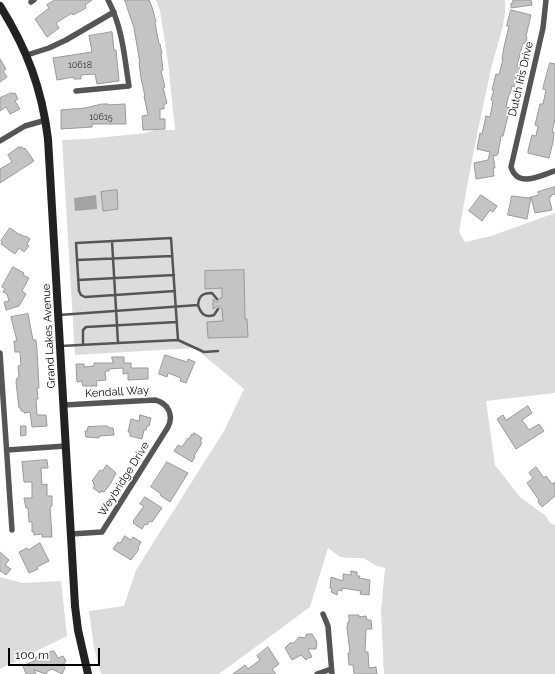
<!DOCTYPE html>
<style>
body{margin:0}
#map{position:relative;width:555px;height:674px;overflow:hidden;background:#fff;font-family:Raleway,sans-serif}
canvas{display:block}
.scale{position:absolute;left:8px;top:648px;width:92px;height:18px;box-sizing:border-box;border:2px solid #000;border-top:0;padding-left:5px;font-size:12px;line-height:14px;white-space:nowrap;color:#000;-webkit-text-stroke:3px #fff;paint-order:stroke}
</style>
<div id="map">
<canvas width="555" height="674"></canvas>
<div class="scale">100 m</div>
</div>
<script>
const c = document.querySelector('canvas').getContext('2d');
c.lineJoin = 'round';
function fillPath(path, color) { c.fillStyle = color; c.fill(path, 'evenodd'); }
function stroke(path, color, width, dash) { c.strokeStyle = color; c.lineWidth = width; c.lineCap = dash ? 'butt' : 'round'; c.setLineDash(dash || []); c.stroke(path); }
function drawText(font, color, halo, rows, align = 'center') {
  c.font = font + ' Raleway,sans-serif'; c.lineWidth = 3.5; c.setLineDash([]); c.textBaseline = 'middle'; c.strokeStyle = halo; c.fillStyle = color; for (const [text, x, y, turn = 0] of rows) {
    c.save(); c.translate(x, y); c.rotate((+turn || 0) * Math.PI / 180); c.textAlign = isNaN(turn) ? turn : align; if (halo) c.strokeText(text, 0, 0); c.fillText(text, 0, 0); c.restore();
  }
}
const green = new Path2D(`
 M156 0H505C507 24 495 50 490 74 478 127 468 179 459 232L465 242 491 236 555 213V393L486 401 495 465 520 497 546 516 550 523 555 525V674H384L381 611 385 568 377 566 363 558H348L340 557 328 548 310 607 219 674H101L94 648 89 611 124 606 136 570 224 431 244 389 195 348 75 355 62 140 87 139 146 133 154 130H175L168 62 160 11Z
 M0 577 22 583 61 581 67 636 0 669Z`);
const water = new Path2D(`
 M96 195 97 209 75 211 74 198Z`);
const building = new Path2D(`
 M55 0H92L85 5 86 8 73 15 72 13 56 23 59 28 47 37 35 19 49 8 47 5Z
 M125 0H149L152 7 156 22 155 23 159 44H160L162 54H161L163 70 161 71 165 87 163 88 167 103 164 105V109H160V119H165V129L143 130 142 116 148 115 144 96H145L141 78 139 63H140L134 28Z
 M513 0H531L532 5 511 8V3H513Z
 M511 10 531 15 526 36 527 38 525 44 523 43 517 66 520 67 518 75 514 87 512 86 510 94H509L506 107 510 108 503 136H501L498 154 496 156 493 155 495 168H493L494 176 476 179 474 163 488 160 490 152 477 149 480 133 482 134 486 116 490 117 493 101 491 100 494 90H492L496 74 499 75 503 59H502L504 47 509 26H507Z
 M112 32 114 50H116L119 81 97 84 95 74 81 75V79H74V77L57 80 53 58 92 52 89 36Z
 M0 59 6 69 3 71 7 77 0 82Z
 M550 63 555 64V119L552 132H554L553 142 549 158 528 153V151L532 135 536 136 538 126 535 125 540 104H543L546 90 543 89Z
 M12 93V94L15 93 18 99 15 101 20 109 10 114 6 107 0 111V98Z
 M102 104H108V105L125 104 126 124H92V127L61 129V110L85 108Z
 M19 147V148L22 147 24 149 25 148 34 161 0 183V169L12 162 8 155Z
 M555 187V194L551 195V197H549L552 210 535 213 531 197 539 195 538 192Z
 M117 190 118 209 103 211 101 192Z
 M481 195 497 206 493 212 490 210 482 221 469 211Z
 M512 196 528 198 531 197 527 219 508 215Z
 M10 228 20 235V234L25 237 26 236 30 239 27 244 29 246 24 252 19 248 15 254 1 244 2 242 1 241Z
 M13 267 24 273 23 275 29 278 22 291 26 294 19 306 6 310 4 302 9 301 7 294 3 292 5 289 2 287Z
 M244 270 245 319H247L248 337 208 338 207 322 223 321 222 309 218 306 213 309V299L217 302 220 298H222V288L205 289V271Z
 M28 314 33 340H36L37 350 39 388H37L38 399H36L37 415H46L47 426 32 427 30 412 24 413V411H21V408H19L16 382 17 378H19L18 366 21 365 20 352H15L14 341H17L11 317Z
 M165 355 187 362 188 359 195 362 186 383 180 381 181 378 168 373 167 377 159 374Z
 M112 357H124V363H131V368H148V379L128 380V373L123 374V368L109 369V371H105L106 380 96 381 97 386H83L82 381 77 382 76 364H84V367L94 366V363H113Z
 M528 406 532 413 522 420 529 430 539 424 544 431 516 449 497 419 503 415 506 420Z
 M140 415 151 418 149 426H147L146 430H144L142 439 130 436V432H128L131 419 139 421Z
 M21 426H26V435L21 436Z
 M107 426 110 428H113L114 435 99 436V438L86 437 85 431H87L88 427Z
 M194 433 202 438 200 442 202 443 194 456 195 457 192 462 174 451 178 445 182 447 188 438 189 439 192 434 193 435Z
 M47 460 48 468H41L42 485 47 484V496H52V506L50 507 52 537H42V534L34 535V532H32V522H29L28 508H26L24 498H32V482H24L22 462Z
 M167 462 188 473 170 502 161 496 160 493 151 487Z
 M107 465 116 473 111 483 104 492 101 491 100 493 93 488 95 485 93 484 94 483 92 481 100 470 102 471Z
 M536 467 544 478 546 476 552 484 555 482V496L542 507 538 502 539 500 527 483 533 478 529 473Z
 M145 497 162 508 152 522 150 521 147 525 145 524 142 529 133 523 134 522 133 521 144 506 140 504Z
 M125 536 131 540 133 537 141 542 138 548 139 549 131 560 113 549 118 542 120 543Z
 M40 543 49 561 37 567 38 569 29 573 19 552 27 548 28 550Z
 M0 552 9 560 5 565 11 569 6 575 1 571 0 572Z
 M351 571 357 572V576H360L359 578 370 580 369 595 360 594 361 591 342 588V591L338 590 337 595 331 592 332 589 330 588 331 577 343 581V574L351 575Z
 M349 615H359V617L366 616 367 620H371L372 629H366L365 652H368L369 668 376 667 377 674H354L353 665H349L348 653H350L347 627 348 622H349Z
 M307 634H312L317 642 316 649H308L312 657 308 658 306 660 301 655 292 660 285 648 290 643H294L299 637 305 638Z
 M268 647 279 664 272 669 276 674H233L245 665 248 669 260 660 257 656Z
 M54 651 58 658 63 656 66 661 64 662 65 668 62 674 52 669 48 671 46 674 34 670 36 674H26L23 666 36 660 35 658Z`);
const lane = new Path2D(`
 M77 260 172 256
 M78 280 174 275
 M198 305C201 314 205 318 214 315L218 309
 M59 315 198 305C199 296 202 293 212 293L217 299
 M178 340 204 352 218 351
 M118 343 178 340 171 238 76 243 79 291 81 295 85 297 175 291
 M83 345V330L86 327 177 322
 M61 346 118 343 112 241`);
const street = new Path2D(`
 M546 0 543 28 511 167C518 189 541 175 555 171
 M31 2 34 0
 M27 55 49 48 66 40 114 12
 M76 91 129 86C124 55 123 29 108 0
 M0 141 25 126 46 120
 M0 353 12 530
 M64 405 155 400C168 403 174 415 168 427L102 532 71 534
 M7 450 66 446
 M323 614 328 626 332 674
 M317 674 331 669`);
const secondary = new Path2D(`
 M0 6C27 49 42 89 48 139L75 606 78 630 88 674`);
const numberNames = [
 ["10618",80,65],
 ["10615",101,117]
];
const streetNames = [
 ["Dutch Iris Drive",521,79,-77],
 ["Grand Lakes Avenue",49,336,-93],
 ["Kendall Way",117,392,-3],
 ["Weybridge Drive",124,479,-58]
];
fillPath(green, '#dcdcdc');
fillPath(water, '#a3a3a3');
fillPath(building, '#c4c4c4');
stroke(building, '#999', 1);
stroke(lane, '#555', 2.5);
stroke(street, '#555', 5.5);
stroke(secondary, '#222', 8);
drawText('9px', '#313131', null, numberNames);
drawText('11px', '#000', '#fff', streetNames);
</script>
